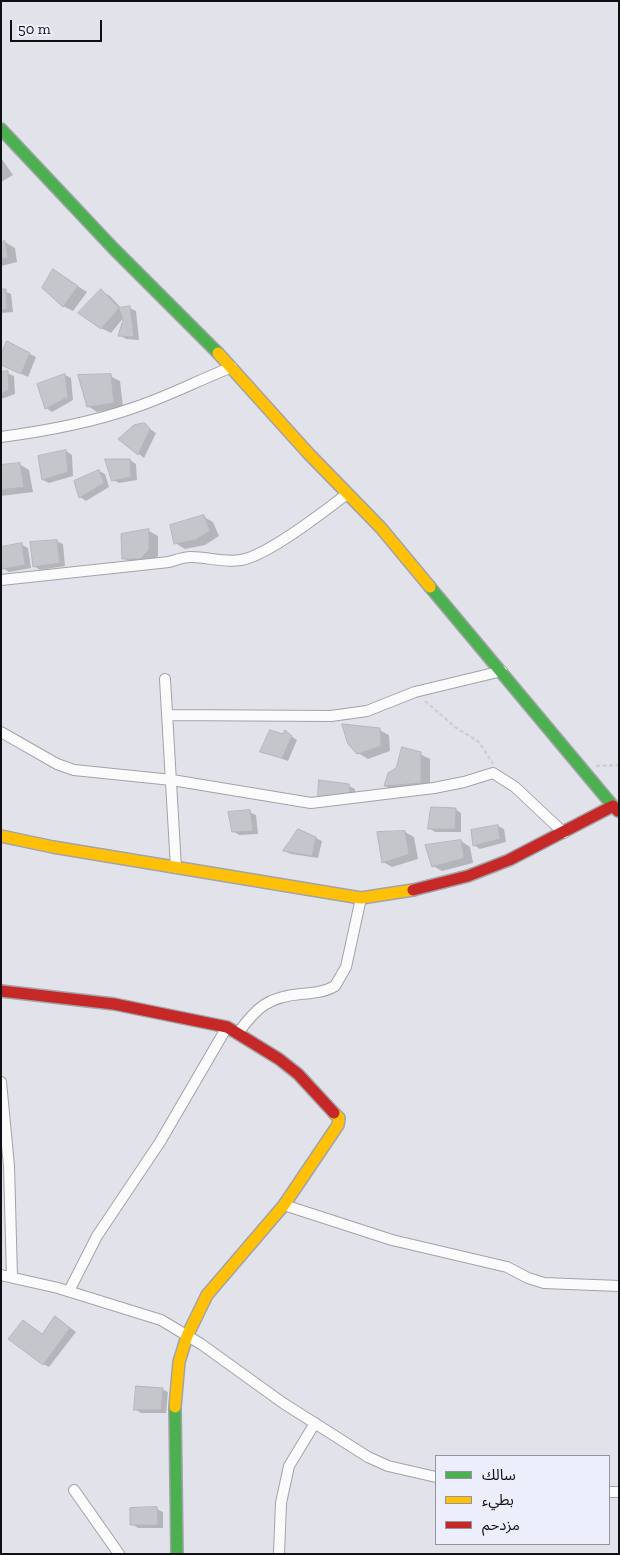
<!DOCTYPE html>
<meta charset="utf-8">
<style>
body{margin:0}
#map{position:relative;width:620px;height:1555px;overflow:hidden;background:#e2e3ea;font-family:"Zilla Slab","Noto Sans Arabic",serif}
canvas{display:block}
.frame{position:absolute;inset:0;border:2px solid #101115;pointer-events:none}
.legend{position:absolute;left:435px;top:1455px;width:175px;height:90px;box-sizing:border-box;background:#eceefb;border:1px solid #94969f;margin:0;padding:6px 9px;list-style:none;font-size:15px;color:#101115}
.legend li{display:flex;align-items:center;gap:10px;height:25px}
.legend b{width:25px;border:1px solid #94969f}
.scale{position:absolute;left:10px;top:20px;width:92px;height:22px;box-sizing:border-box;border:2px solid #101115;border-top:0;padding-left:6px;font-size:15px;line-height:18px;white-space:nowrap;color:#101115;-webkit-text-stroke:4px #eceefb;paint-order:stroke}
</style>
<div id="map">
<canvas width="620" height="1555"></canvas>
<div class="frame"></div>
<ul class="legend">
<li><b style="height:6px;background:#4caf50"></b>سالك</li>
<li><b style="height:6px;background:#ffc107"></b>بطيء</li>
<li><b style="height:6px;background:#c62828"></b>مزدحم</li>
</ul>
<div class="scale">50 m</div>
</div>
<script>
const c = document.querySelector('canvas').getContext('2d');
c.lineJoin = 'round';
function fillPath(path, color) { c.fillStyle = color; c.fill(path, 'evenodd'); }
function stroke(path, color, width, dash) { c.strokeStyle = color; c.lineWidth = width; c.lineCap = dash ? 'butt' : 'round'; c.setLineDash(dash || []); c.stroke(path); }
const shadow = new Path2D(`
 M1 158 13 175 1 182Z
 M5 242 15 248 17 262 1 266V243Z
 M62 276 87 292 73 311 63 306Z
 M1 290 11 294 13 312 1 313Z
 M101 291 110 296 122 309 130 308 136 311 139 340 126 339 120 335 125 316 111 333 101 328Z
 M8 343 36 357 28 377 5 366Z
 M1 373H7L14 376 15 394 1 399Z
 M65 375 71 378 73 400 52 412 46 408Z
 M110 376 120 381 123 407 97 412 88 406Z
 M144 425 156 433 144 458 120 439Z
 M66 451 72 455 73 476 49 483 43 480Z
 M130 460 136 464 137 480 119 483 113 480Z
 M19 464 29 470 33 492 1 496V467Z
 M99 471 105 474 109 487 86 501 80 497Z
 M204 517 213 522 219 536 205 545 185 549 175 543Z
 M149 531 158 536V556L149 563 133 564 123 558Z
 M56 541 63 544 65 566 40 570 34 566Z
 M22 545 28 548 31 568 9 572 3 568 1 549Z
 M379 730 389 735 390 751 368 759 358 753Z
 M285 732 297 740 288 761 261 751Z
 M420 754 430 759V788L395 791 385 786 397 769Z
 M349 786 355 789 356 797 325 800 319 797Z
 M455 809 461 813V832H435L429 828Z
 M249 812 256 815 258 834 239 835 233 831Z
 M498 826 504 829 506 842 480 849 474 845Z
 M405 832 414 837 418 859 392 867 383 862Z
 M316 838 322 841 318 858 291 854 285 851Z
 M461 841 470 847 473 863 442 871 433 866Z
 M61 1321 76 1332 49 1367 43 1364 42 1335Z
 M162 1389 168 1392 166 1413H141L135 1409Z
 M131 1509H157L163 1512V1528H138L132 1524Z`);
const building = new Path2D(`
 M5 241 8 258 1 259V242Z
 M53 269 78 286 63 307 42 288Z
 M1 289H6L7 309 1 310Z
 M101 289 119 308 101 329 78 313Z
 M130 306 134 337 118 336 123 320 119 308Z
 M7 341 30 353 21 374 1 365V354Z
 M8 371 9 390 1 394V372Z
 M65 374 68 397 45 409 37 384Z
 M111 374 114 403 87 407 78 375Z
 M145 423 150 429 138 455 118 439 134 425Z
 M66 450 68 472 42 480 38 456Z
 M105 459H130L131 477 112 481Z
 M20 463 24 487 1 490V465Z
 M99 470 104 483 79 498 74 481Z
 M204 515 210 531 195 540 174 544 170 525Z
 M149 529V550L140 559H122L121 534Z
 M57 540 60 563 33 567 30 542Z
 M22 543 25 565 2 569 1 547Z
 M342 724 380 728 381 746 357 754 348 744Z
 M270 730 283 734 285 730 292 736 282 758 260 752Z
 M402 747 421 752V783L384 786 388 773 396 768Z
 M319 780 349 784 350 794 318 797Z
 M431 807 456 808 455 829H428Z
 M250 810 253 831 232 832 228 812Z
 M498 825 500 839 473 846 471 830Z
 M298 829 316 837 312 856 283 851Z
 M405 831 409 854 382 863 377 832Z
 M461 840 464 858 432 867 425 845Z
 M55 1316 70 1328 43 1365 8 1339 23 1320 42 1334Z
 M136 1386 163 1388 161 1410H134Z
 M157 1507 158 1525H130V1508Z`);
const path = new Path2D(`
 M425 701 455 727 479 742 493 764
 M596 766 619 765`);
const street = new Path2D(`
 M1 437C46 431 90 423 133 408 167 397 199 380 232 367
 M1 580 169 562C176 560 183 557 191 557 208 557 224 563 241 560 267 556 325 511 347 494
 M165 679 176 868
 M168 715 331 716 367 711 415 692 502 671
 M1 732 57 764 74 770 172 780 311 803 434 788 464 782 493 773 515 787 564 833
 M238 1033C257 1007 268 997 301 994 313 993 325 992 335 986L346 967 361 898
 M1 1082 9 1166 12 1277
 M284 1205 392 1240 507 1267 528 1278 544 1283 619 1286
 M1 1275 58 1288 161 1320 201 1344 283 1403 368 1457 388 1466 436 1477
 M69 1291 97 1236 160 1142 227 1027
 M74 1490 119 1554
 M609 1492H619
 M279 1554 281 1503 289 1466 315 1423`);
const fast = new Path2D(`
 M1 129 113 248 218 353
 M430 587 613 806
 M175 1407 177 1554`);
const slow = new Path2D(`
 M218 353 308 453 381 528 430 587
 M1 836 53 847 361 898 413 890
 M175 1407 179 1362 187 1336 207 1295 284 1205 338 1125 339 1118 334 1113`);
const jam = new Path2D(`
 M413 890 468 876 509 860 613 806 618 811
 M1 991 114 1004 227 1027 279 1059 298 1074 334 1113`);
fillPath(shadow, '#0003');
fillPath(building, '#c5c6cc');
stroke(building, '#b5b6bc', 1);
stroke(street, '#a2a3a9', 12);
stroke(fast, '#a2a3a9', 14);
stroke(slow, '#a2a3a9', 14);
stroke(jam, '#a2a3a9', 14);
stroke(path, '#cfcfd2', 2.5, [4, 2.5]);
stroke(street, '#fbfbfc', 10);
stroke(fast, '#4caf50', 11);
stroke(slow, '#ffc107', 11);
stroke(jam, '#c62828', 11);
</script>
